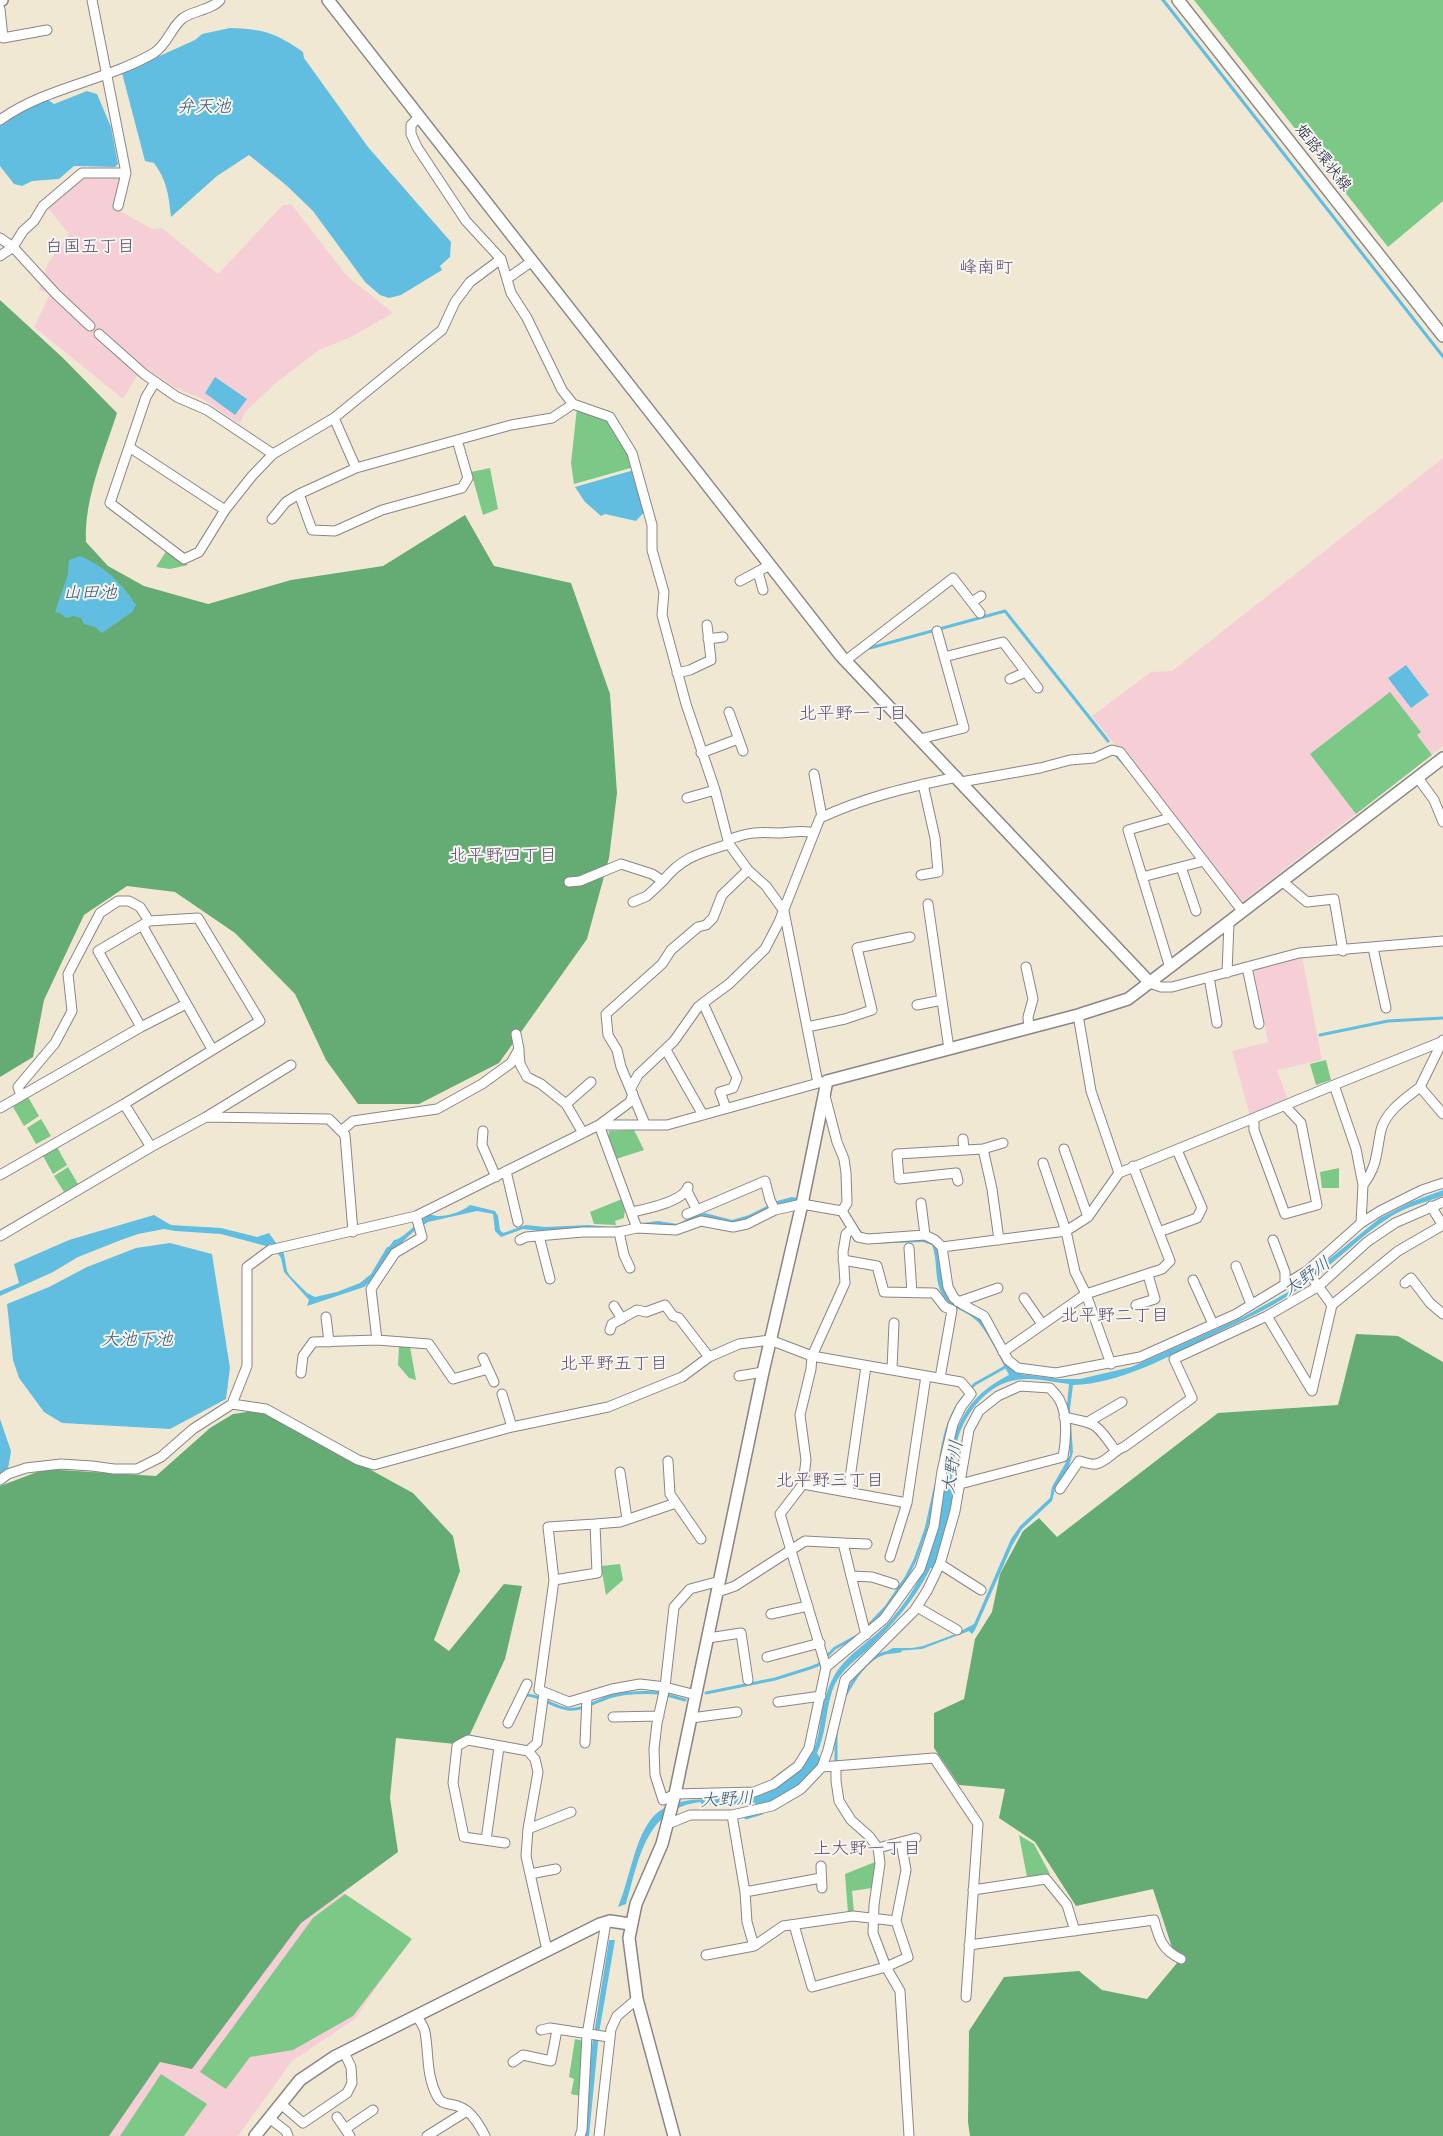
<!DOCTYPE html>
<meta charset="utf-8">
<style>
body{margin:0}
canvas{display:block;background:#f1e8d3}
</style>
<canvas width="1443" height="2136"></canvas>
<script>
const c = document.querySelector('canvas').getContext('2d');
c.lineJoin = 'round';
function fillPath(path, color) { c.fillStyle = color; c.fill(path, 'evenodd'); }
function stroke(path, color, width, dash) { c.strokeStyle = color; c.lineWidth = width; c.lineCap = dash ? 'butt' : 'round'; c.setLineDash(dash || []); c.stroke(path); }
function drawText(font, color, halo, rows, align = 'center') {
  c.font = font + ' "Patrick Hand","Klee One",sans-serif'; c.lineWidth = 4; c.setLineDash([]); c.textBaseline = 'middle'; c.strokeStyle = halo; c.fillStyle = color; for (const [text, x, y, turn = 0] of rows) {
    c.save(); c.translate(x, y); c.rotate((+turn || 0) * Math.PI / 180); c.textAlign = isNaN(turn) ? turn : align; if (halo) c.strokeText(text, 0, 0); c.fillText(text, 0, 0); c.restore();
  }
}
const built = new Path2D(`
 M80 178H120L119 193 113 207 152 229 162 228 218 274 283 205 291 204 347 276 393 313 351 337 319 350 276 383 245 412 240 424 201 398 176 388 143 366 123 399 34 327 50 294 39 290 48 263 69 234 48 208Z
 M1443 458V746L1241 903 1092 716 1151 672 1172 671Z
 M1302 956 1322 1060 1277 1070 1287 1097 1285 1101 1250 1116 1232 1051 1268 1042 1254 970Z
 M316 1874 410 1938 355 2019 292 2061 238 2136H10Z`);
const green = new Path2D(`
 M1194 0H1443V201L1388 247Z
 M577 408 611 422 629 454 634 467 574 484 571 463Z
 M490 468 498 509 483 515 471 472Z
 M167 550 188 565 170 569 156 567Z
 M1390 692 1421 732 1417 735 1432 755 1356 814 1310 754Z
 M1326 1060 1331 1080 1316 1085 1310 1064Z
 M28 1097 39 1116 24 1126 13 1107Z
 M41 1119 51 1136 36 1144 27 1128Z
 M634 1130 644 1150 616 1159 608 1139 609 1131Z
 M57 1147 67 1165 53 1174 43 1156Z
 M68 1167 78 1184 64 1192 54 1176Z
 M1339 1168V1188H1322L1320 1172Z
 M622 1199 625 1208 624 1218 615 1221 616 1225 594 1224 590 1212Z
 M399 1347H410L416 1380 409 1378 398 1365Z
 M620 1564 623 1580 606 1595 601 1566Z
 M1019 1835 1034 1844 1050 1874 1027 1877Z
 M875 1862 872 1888 852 1891 854 1912 848 1913 845 1874Z
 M345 1894 412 1939 353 2016 293 2050 250 2057 226 2089 200 2072 313 1918Z
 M575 2039 584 2041 580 2096 571 2094 574 2079 569 2077Z
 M161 2074 207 2104 184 2136H120Z`);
const forest = new Path2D(`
 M0 300 63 358 117 413C104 454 84 498 86 542L108 566 144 586 208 604 291 580 383 566 465 515 494 566 571 583 610 694 617 793 609 858 587 939 499 1063 419 1104H358L326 1060 295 994 235 933 175 892 127 886 84 915 44 1000 33 1057 0 1077Z
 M1356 1334 1398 1336 1443 1362V2136H970L968 2122 969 2031 1004 1977 1079 1971 1102 1990 1147 1999 1177 1963 1153 1889 1076 1906 1035 1842 999 1818 1005 1789 959 1785 934 1748V1713L964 1699 975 1639 992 1612 1000 1574 1023 1531 1039 1518 1057 1537 1218 1413 1338 1405Z
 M261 1410 413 1493 453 1536 460 1571 434 1640 449 1651 504 1584 522 1586 505 1659 465 1745 396 1738 390 1798 398 1852 301 1923 192 2069 160 2062 109 2136H0V1486L45 1469 156 1476 210 1428 233 1414Z`);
const water = new Path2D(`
 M1161 0H1165L1443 354V359Z
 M230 28C264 29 276 33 303 52L304 58 368 147 451 242 450 257 440 266 442 270 401 295 389 298 380 295 365 282 313 211 286 185 249 155 217 176 171 217C169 197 167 180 154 163L145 161 122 73 195 40 202 34Z
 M87 91 97 94 111 127 118 164 115 167 74 166 59 179 32 181 22 186 14 184 0 166V123L47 99 54 104Z
 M215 377 247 399 235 415 205 393Z
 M634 470 647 509 636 521 605 514 601 516 585 502 575 487Z
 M80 556C104 566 122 583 136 605L132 612 102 633 95 627 84 624 81 618 73 616 66 618 60 613 55 612 68 574 69 560Z
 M1406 665 1429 695 1411 708 1388 678Z
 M1443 1190V1196C1425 1202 1406 1207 1390 1217 1359 1237 1334 1264 1304 1285 1276 1306 1243 1320 1211 1336 1169 1356 1120 1384 1073 1385L1070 1409 1073 1452 1068 1469 1055 1489 1052 1501 1022 1529 1012 1546 975 1630 972 1634 969 1631 922 1649 885 1652 893 1648H912L923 1646 953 1635 974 1624 1011 1539 1020 1526 1050 1498 1052 1487 1070 1455 1066 1415 1069 1384C1051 1382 1034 1377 1016 1380 988 1384 966 1412 958 1438 955 1448 955 1459 953 1468 948 1503 945 1540 929 1571 914 1600 894 1623 871 1646 859 1658 843 1668 835 1684 827 1701 827 1722 822 1739 812 1777 781 1801 743 1804 729 1805 715 1803 701 1805V1802C645 1808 639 1860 626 1904L618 1907C629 1881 634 1843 649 1822 679 1780 745 1815 783 1786 832 1750 811 1724 832 1680 844 1655 872 1641 890 1621 941 1563 941 1510 954 1438 964 1407 980 1390 1009 1375 1000 1358 990 1336 978 1322 967 1310 951 1310 942 1294 934 1280 938 1260 932 1245L923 1242 867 1244 844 1213 809 1203 744 1223 601 1230 582 1228 549 1232 523 1229 501 1237 495 1231 493 1214 477 1211 428 1222 413 1232 392 1252 372 1280 364 1287 307 1306 309 1300 284 1272 281 1258 271 1244 266 1246 221 1234 175 1231 164 1229 138 1234 121 1240 78 1257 53 1272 0 1296V1291L19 1283 14 1264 69 1240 154 1215 171 1225 221 1228 257 1237 269 1233 284 1254 287 1271 290 1276 307 1293 315 1297 337 1292 360 1283 371 1274 387 1247H389L394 1240C402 1240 417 1222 426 1217 430 1214 432 1215 437 1216 446 1217 464 1211 470 1205L495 1211 498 1216 500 1230 503 1233 526 1225 546 1227 588 1225 611 1227 658 1221 678 1224 690 1217 705 1213 732 1220 749 1215 777 1201 792 1197 841 1206 848 1212 863 1234 922 1238 937 1246 944 1285 981 1318 1011 1368 1020 1374 1059 1379H1080L1131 1367 1243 1317 1290 1291 1380 1218 1411 1202Z
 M170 1243 212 1254 230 1368 226 1399 170 1429 62 1423 44 1412 19 1378 13 1360 7 1304 49 1287 87 1267 136 1248Z
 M0 1419 11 1451 8 1469 0 1475Z
 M609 1940H615L599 2033 589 2136H584L592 2046Z`);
const stream = new Path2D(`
 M870 648 1005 611 1108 741
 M1115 754 1124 764
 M1320 1035 1388 1021 1443 1018
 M970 1389 975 1384 1007 1366
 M941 1456C945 1433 950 1412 966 1394
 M865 1629 886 1607 907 1576 915 1560 926 1529 937 1480
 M706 1693 775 1679 810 1668 818 1665 835 1648 857 1636
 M527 1695C542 1696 554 1708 568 1709 581 1711 597 1701 609 1697 626 1692 642 1692 660 1693
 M667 1695 685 1700
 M845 1696C853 1681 866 1658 885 1653 889 1652 895 1652 900 1651
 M836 1763V1731
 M746 1818 762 1813`);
const river = new Path2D(`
 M933 1559 944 1531 947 1497
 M762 1798 771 1797 808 1767 811 1760`);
const street = new Path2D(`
 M92 0 126 173 118 206
 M0 9 3 38 47 30
 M419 117 411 125V134L417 147 466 221 501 259 511 293 527 318 562 390 573 404 610 417 632 453 652 525V550L664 592 662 615 686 704 715 790 729 844 748 870 766 886 784 911 818 1083
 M0 120C46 87 106 81 154 53 168 44 171 27 183 18 193 11 213 9 220 0
 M0 238 13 247 56 294 90 326
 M0 256 13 247 23 231 34 221 43 206 82 173H126
 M508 278 531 262
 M99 334 144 374 177 397 207 410 273 454 334 418 442 330 455 302 470 282 501 259
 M155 382 146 397 110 503 184 559 199 552 225 510 252 476 273 454
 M334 418 356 468
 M129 447 225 510
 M299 494 312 530 335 531 382 510 462 488 468 478 457 440
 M272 519 286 502 299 494 356 468 511 425 552 418 573 404
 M758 572 763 590
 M740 581 770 565
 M972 602 981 596
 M708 639 723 637
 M944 657 1003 642 1038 688
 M845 661 953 578 980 613
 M677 673 690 670 711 660 707 625
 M1010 679 1026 672
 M729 712 743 751
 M920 739 964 728 937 631
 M701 753 738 739
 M814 774 822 817
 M1418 778 1434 800 1443 822
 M961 782 1040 768 1070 760 1094 758 1112 750 1120 752 1243 912
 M687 798 715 790
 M728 840C748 832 758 832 778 833 791 833 802 829 814 833
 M1181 867 1196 911
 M921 875 938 872 935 838 923 784
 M1142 877 1204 861
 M569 882 580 881 621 864 652 874 663 881C682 857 700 853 729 844
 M1283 882 1307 902 1334 899 1343 951
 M633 902 647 896 663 881
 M928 904 949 1049
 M142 925 212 1049
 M1373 948 1386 1008
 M1026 967 1033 999 1028 1017 1029 1028
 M1247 967 1259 1024
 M1170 968 1128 830 1170 818
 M1227 973 1229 923
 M1209 977 1217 1023
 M1150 983 1161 987H1172L1299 953 1443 941
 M917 1005 942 1000
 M1078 1015 1091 1091 1119 1173
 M807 1027 845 1019 872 1010 857 948 910 937
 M1443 1040 1420 1087 1443 1114
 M666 1050 703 1115
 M519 1051 520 1064 527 1077 541 1084 566 1104 583 1133
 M631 1088 638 1075 674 1041 698 1007 703 1003
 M633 1094 630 1102 599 1125 637 1228
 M21 1096 18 1087 55 1043 72 1011 68 974 100 913 118 901H129L140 907 149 921
 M825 1096 837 1142 844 1159 846 1173 847 1203 842 1211
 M124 1104 151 1147
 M566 1104 591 1082
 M1285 1106 1301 1123 1317 1205 1285 1214 1254 1130V1118L1334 1085
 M0 1108 141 1027 186 1004
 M726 1108 720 1092 733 1088 737 1078 703 1003 729 984 765 949 779 922 820 818C865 797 909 787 957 777
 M206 1117 291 1065
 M645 1124 621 1067 617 1050 608 1035 606 1014 662 964 671 950 698 927 706 925 713 918 722 895 748 870
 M341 1131 353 1121 437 1109 482 1084 511 1063 519 1049 516 1034
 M483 1131 482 1145 496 1177
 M963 1139 964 1150
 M983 1149 992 1189 999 1240
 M1064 1149 1088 1217
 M506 1171 518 1222
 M0 1175 124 1104 260 1021 198 918 149 921 98 951 141 1027
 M958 1181 956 1173 899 1179 897 1154 983 1149 1003 1143
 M1363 1185C1378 1165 1376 1153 1381 1130 1386 1111 1406 1098 1420 1087
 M687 1191 697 1210 765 1181 770 1200 775 1210
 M921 1203 925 1235
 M1431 1206 1443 1226
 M632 1212C646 1209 683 1202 688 1187
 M687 1214 697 1210
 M1361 1223 1363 1185 1356 1149 1334 1085 1441 1042
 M619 1232 624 1255 630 1268
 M1159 1232 1197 1218 1202 1208 1177 1150
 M0 1236 151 1147 206 1117 329 1119 345 1135 353 1232
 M539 1236 550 1279
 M520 1240 526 1237 583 1232H619L637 1228 676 1230 701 1221 733 1227 747 1224 775 1210 802 1204 842 1211 858 1237 868 1239 925 1235 935 1240 942 1247 948 1287 954 1298 962 1304 984 1316 1008 1360 1018 1368 1056 1373 1140 1357 1236 1314 1307 1271 1361 1223 1380 1211 1422 1190 1443 1183
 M1273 1240 1285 1272V1284
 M942 1247 1066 1231 1088 1217 1119 1173 1254 1118
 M909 1248 912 1293
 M843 1260 877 1266 884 1292 934 1293 945 1307 952 1310 940 1378
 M1236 1266 1251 1304
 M1307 1271 1332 1305
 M1193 1280 1213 1324
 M1405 1283 1411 1278 1430 1303 1443 1314
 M1024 1298 1042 1324
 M958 1302 998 1288
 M1136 1305 1155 1299 1148 1275
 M614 1306 622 1319
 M1267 1316 1312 1391 1332 1305 1398 1251 1443 1225
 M326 1317 329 1342
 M610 1330 612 1324 637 1310 646 1312 665 1305 673 1316 679 1318 709 1357
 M377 1340 371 1289 395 1253 422 1237 416 1216
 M1003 1352 1086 1294 1075 1272 1066 1231 1043 1163
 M483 1358 494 1382
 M1111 1364 1086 1294 1162 1269 1170 1261 1133 1166
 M892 1369 894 1323
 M301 1373 303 1356 313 1342 377 1340 429 1344 453 1379 488 1369
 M739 1376 763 1372
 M502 1394 512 1427
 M232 1404 266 1409 358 1460 374 1465 512 1427 608 1407 682 1377 709 1357 739 1344 770 1340 812 1356 961 1382 971 1394 961 1407 953 1424 942 1471 934 1526 920 1569 884 1619 826 1667 809 1748 798 1766 774 1784 754 1792 675 1794 663 1800 655 1775 654 1749 657 1723 665 1687 674 1607 690 1589 720 1581
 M1064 1417C1097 1424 1095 1422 1115 1450
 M1088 1422 1122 1402
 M668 1461 670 1494 701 1539
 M620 1472 627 1519
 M0 1480 8 1474 26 1468 61 1464 92 1466 114 1469H137L161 1457 193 1429 232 1404 247 1366V1267L270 1250 416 1216 599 1125H667L822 1082
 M803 1484 907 1503 926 1376
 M1060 1489 1079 1461C1084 1462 1091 1465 1096 1464 1107 1462 1114 1450 1124 1447L1192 1398 1174 1359 1267 1316 1319 1286 1367 1242 1395 1223 1443 1202
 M848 1492 866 1366
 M595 1524 620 1522 676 1503
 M843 1543 867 1544
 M890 1557 907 1503
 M940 1564 981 1590
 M851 1576 866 1635
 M554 1580 597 1573 595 1524 548 1527 554 1580 539 1690 569 1702 612 1689 640 1684 665 1687 696 1695
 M718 1592 735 1586 805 1541 843 1543 851 1576 872 1577 894 1584
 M917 1607 957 1630
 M771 1614 808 1606
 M708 1638 741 1633 748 1680
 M767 1657 820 1643
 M826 1667 780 1514 803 1484 806 1460 800 1415 811 1369 812 1356 845 1283 843 1252 846 1234 852 1229
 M778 1702 821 1696
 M613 1717 659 1716
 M691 1718 737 1712
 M508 1723 527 1684
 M585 1743 587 1698
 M528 1751 537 1743 544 1692
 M836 1766V1781L839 1801 851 1820 869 1836 878 1848 880 1863 874 1905 873 1933 886 1967 900 1991 909 2136
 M822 1767 934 1758 978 1824 966 1997
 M732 1815 745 1892 747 1922 754 1946
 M668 1824 690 1815H732L772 1806 801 1789 822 1767 828 1750 845 1680 914 1611 927 1591 940 1564 955 1511 969 1430 979 1411 998 1396 1020 1386 1050 1388C1053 1392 1058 1396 1060 1401 1068 1416 1066 1441 1063 1457L960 1484
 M528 1829 571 1812
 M486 1840 499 1747
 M505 1843 464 1837 453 1783 457 1746 468 1740 528 1751 535 1759 538 1772 528 1829 526 1856 547 1950
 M878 1848 916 1838
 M821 1866 822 1888
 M530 1874 556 1869
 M973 1890 1046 1879 1067 1905 1075 1931
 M745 1892 821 1878
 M794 1925 812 1987 886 1967 908 1957 896 1921 906 1870 901 1842
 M969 1945 1154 1920C1159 1939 1162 1950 1181 1959
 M706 1955 754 1946 783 1926 853 1916 896 1921
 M416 2015C419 2020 424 2026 425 2032 429 2054 426 2075 437 2096 442 2106 452 2103 460 2107 471 2111 480 2126 485 2136
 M541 2030 550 2028 609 2037
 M513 2062 523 2055 551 2061 557 2030
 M281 2104 303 2123 347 2093 352 2083 351 2067 344 2052
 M337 2117 350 2136
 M269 2118 286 2131 288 2136
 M345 2129 373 2110
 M427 2136 467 2111
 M580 2136 582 2130 587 2035 606 1922
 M599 2136 611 2029 617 2016 637 1999`);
const secondary = new Path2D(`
 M328 0 841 656 1150 983
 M1178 0 1443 336
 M0 1 2 0
 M255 2136 300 2080 334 2057 600 1924 610 1921 630 1924
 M674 2136 637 1999 629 1938 636 1904 662 1844 675 1794 763 1372 802 1204 827 1081 1078 1015 1128 999 1443 758`);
const streetNames = [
 ["姫路環状線",1323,158,52]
];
const waterNames = [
 ["弁天池",204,107],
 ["山田池",90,593],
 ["大野川",1307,1277,-35],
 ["大池下池",137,1340],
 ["大野川",953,1467,-81],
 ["大野川",727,1800,-3]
];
const neighbourhoodNames = [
 ["白国五丁目",90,247],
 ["峰南町",986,268],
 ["北平野一丁目",853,714],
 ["北平野四丁目",503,856],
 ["北平野二丁目",1115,1316],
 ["北平野五丁目",614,1364],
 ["北平野三丁目",830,1481],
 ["上大野一丁目",867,1849]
];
fillPath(built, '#f6cfd6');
fillPath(green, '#7bc887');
fillPath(forest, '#64ac74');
fillPath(water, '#62bee0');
stroke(stream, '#62bee0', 3);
stroke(river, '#62bee0', 18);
stroke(street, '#8a8587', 11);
stroke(secondary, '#8a8587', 14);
stroke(street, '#fff', 9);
stroke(secondary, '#fff', 11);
drawText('16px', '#22223b', '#f6f6f2', streetNames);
drawText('italic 18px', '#385975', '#f6f6f2', waterNames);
drawText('18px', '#63506e', '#f6f6f2', neighbourhoodNames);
</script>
